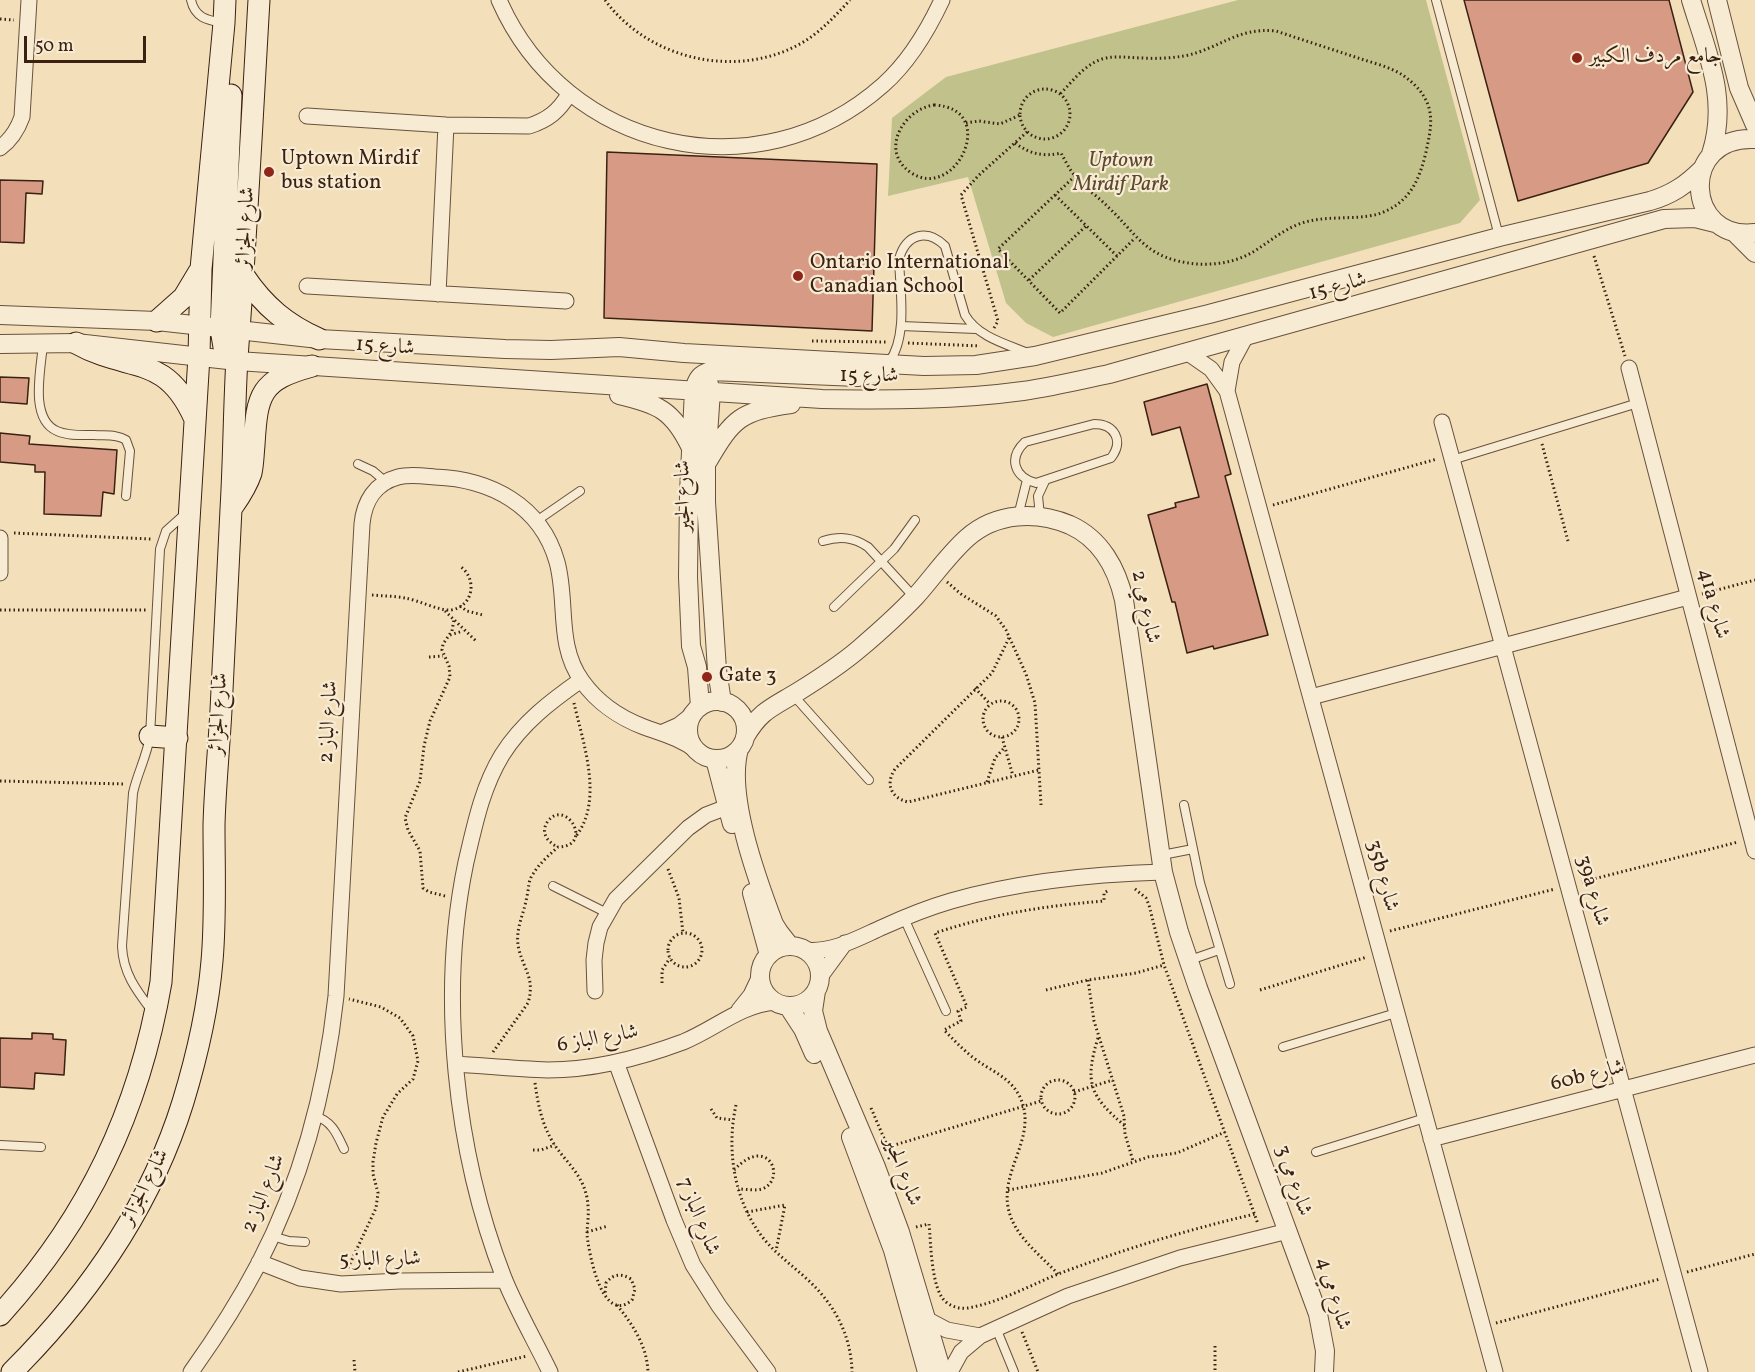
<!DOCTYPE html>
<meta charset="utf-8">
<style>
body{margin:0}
#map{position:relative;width:1755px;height:1372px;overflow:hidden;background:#f3e0bb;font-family:Vollkorn,serif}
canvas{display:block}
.scale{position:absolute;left:24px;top:36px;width:122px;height:27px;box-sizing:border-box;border:3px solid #3b2112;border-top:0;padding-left:8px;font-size:18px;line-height:21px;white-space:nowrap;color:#3b2112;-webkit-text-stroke:4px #f7ebd3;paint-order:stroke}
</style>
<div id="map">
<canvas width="1755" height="1372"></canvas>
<div class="scale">50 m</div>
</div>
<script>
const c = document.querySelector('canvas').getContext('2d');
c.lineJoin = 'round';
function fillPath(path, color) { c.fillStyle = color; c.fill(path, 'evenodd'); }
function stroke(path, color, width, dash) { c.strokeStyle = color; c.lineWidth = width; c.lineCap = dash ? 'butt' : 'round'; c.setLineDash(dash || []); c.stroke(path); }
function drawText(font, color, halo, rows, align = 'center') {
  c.font = font + ' Vollkorn,Amiri,serif'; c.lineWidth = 4.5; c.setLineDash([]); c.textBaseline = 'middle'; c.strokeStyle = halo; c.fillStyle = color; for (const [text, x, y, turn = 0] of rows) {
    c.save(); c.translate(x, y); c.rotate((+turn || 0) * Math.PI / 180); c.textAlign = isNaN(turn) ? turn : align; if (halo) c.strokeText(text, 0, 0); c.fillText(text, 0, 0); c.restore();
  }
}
const green = new Path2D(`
 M1238 0H1426L1480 200 1460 223 1053 337 1026 323 1006 303 968 177 888 196 892 118 946 77Z`);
const building = new Path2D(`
 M1464 0H1669L1693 92 1648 163 1518 201Z
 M607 152 877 164 872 331 604 318Z
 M0 180 43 181 42 194 26 193 24 243 0 242Z
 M0 377 29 378 27 404 0 402Z
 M1207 384 1231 474 1225 476 1268 635 1214 649 1213 646 1187 653 1175 602H1172L1148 515 1176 507 1175 503 1199 497 1180 427 1152 435 1144 402Z
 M0 433 30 436 29 444 117 450 114 494 103 492 101 516 44 514 45 472H35V465L0 462Z
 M32 1033 53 1034V1039L66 1040 64 1075 35 1073 34 1089 0 1087V1038L32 1039Z`);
const path = new Path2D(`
 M605 0C648 59 734 79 798 45 819 34 834 17 850 0
 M0 19 14 20
 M1020 114a25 25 0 1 1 50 0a25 25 0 1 1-50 0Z
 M934 105C1001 108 955 204 910 172 879 150 904 109 934 105Z
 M966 123 979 121 1000 124 1020 115
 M1015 143C1030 154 1043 157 1061 153 1065 160 1069 169 1075 176 1084 188 1098 196 1108 207 1132 229 1143 253 1178 261 1202 267 1231 265 1253 252 1268 243 1281 231 1299 224 1328 213 1364 223 1388 210 1412 198 1420 177 1426 152 1429 137 1433 123 1429 108 1425 94 1415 84 1404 76 1391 67 1373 63 1358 58 1331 49 1303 40 1276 31 1236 27 1220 49 1184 56 1171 58 1157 59 1143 58 1129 58 1116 55 1102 59 1084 65 1073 81 1060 94
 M1075 176 998 249 1060 313 1135 238
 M1055 195 1117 256
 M1594 256 1625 356
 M1029 280 1086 226
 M994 328 998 321 961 195 978 176 1028 131
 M812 341 887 342
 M908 343 980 346
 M1542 444 1568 541
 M1273 505 1437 459
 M14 533 151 539
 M947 582 961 594 996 616 1006 630 1026 674 1035 703 1041 805
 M1702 594 1755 580
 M372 595C383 596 394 596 405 598 418 600 439 611 451 610 474 606 477 579 461 567
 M460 606 467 611 483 615
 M0 610H147
 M445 611 476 641
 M450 635 463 631
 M1009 638 992 673 895 769C885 784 891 798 908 802L1039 770
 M429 657 443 656
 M975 688 990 704
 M983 719a18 18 0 1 1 36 0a18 18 0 1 1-36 0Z
 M574 703C583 743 604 800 576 836
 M1002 737 1013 776
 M0 781 124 784
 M987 782 995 758 1005 747
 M668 869 679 898 683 933
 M1582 882 1738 842
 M1135 889 1146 898 1149 905 1164 965 1258 1224
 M445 896 429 892 423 888 420 851 408 830 405 818 420 781 424 746 430 721 450 677 449 666 442 650 443 644 452 631 454 619
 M1390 931 1555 889
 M668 950a17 17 0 1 1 34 0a17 17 0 1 1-34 0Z
 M1088 980 1094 1021 1124 1116 1125 1134 1133 1161
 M662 983V970L670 958
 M1046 990 1088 980 1136 973 1164 965
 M1260 990 1367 957
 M1098 1038C1084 1083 1090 1096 1125 1126
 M493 1052 528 1003C535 979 525 972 519 950 514 930 524 915 527 896 529 888 528 881 533 874 539 864 549 855 558 847 595 846 566 798 548 821 540 832 547 842 558 847
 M1041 1097a17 17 0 1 1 34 0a17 17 0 1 1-34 0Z
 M535 1083C538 1105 542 1125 554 1144 563 1158 576 1169 583 1185 586 1192 588 1200 588 1207 589 1216 587 1226 587 1235 589 1253 602 1326 632 1300L635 1289 631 1279C621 1273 613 1274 606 1283L605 1294
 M1074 1092 1113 1080
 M736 1105C726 1150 734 1202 764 1239 777 1255 793 1266 808 1280 835 1305 851 1335 852 1372
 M871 1108 892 1157
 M711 1109 717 1118 733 1120
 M888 1147 1041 1101
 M533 1150H541L555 1145
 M734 1170C769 1133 787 1180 762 1189 755 1191 746 1189 738 1189
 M1008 1190 1102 1173 1148 1157 1177 1153 1225 1132
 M747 1212 785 1205 776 1251
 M916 1227 929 1224C931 1243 931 1290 946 1302 952 1307 960 1309 968 1308 1002 1302 1034 1283 1066 1271 1128 1248 1190 1229 1255 1214
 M587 1232 608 1226
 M348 1268 376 1208 378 1193 373 1174V1162L376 1143 383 1117 397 1094 413 1079 418 1061 413 1036 400 1018 381 1007 349 999
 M1687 1272 1755 1254
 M1058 1274C1044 1259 1025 1244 1015 1226 988 1178 1041 1142 1020 1097 1010 1077 991 1071 975 1059 963 1050 954 1040 944 1030L961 1021 958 1011 967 1007 935 933C993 914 1043 906 1104 901V893L1109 890
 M617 1305C633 1325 647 1346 648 1372
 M1496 1323 1660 1279
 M1022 1332 1038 1372
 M1215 1346V1372
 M354 1360 355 1372
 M458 1372 527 1356`);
const service = new Path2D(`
 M191 0C195 18 207 20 223 23
 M1436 0 1499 236
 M901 326 976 329
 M43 344C41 369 29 419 57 431 68 436 82 435 94 435 105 436 117 434 126 440L130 451 126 496
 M889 362C908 337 900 290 899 259 906 234 927 228 945 246L965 315C978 337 1006 344 1028 353
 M1094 424C1115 424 1124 441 1111 458L1036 483C1014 477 1008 458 1025 442Z
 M1452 460 1638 403
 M358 464 373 471 386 482
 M1018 516 1027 480
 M1040 516 1038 496 1045 481
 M535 522 580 491
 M823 541C840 536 853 537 868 547L914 597
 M834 607 894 549 915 520
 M794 696 869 780
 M1184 805 1200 883 1230 984
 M1162 855 1193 849
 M553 886 607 913
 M904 918 946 1011
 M1190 960 1219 950
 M152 1011C136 990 123 973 122 946L133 793C137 774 147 756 150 736L160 549 166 531 185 514
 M1283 1047 1396 1013
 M315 1116C332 1121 337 1134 344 1149
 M0 1145 41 1147
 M1316 1152 1425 1118
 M272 1236 289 1241 305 1242
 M996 1328 1014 1372`);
const minor = new Path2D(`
 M499 0C565 151 758 196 883 85 909 62 927 32 942 0
 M307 116 446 125 529 126C548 120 559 111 569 94
 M0 148C11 140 17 131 22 117L29 0
 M307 286 566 301
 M438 294 446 125
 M1188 353 1211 369 1227 391 1495 1372
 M1629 368 1755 851
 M1227 391 1232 362 1246 336
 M1442 422 1700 1372
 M0 538V573
 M1311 697 1688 597
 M663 732 679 725 693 714
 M805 950C833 953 858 938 883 927 905 917 927 908 951 901 1020 881 1092 874 1163 872
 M820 977 845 943
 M595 991 594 960 596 943 600 927 616 899 688 828 706 815 727 807
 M739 1010 751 995 760 976
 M616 1062 674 1220 693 1265 719 1306 768 1372
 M456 1064C487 1066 518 1069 548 1070 595 1070 640 1058 683 1042 715 1029 740 1005 775 1002
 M1431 1139 1755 1055
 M259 1262 300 1278 341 1284 400 1281 505 1280
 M928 1320 947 1330 980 1336
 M191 1372C216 1337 239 1301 259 1263 302 1180 326 1088 336 996L362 524C364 502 375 483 398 477 410 474 423 476 435 477 490 479 541 505 557 562 568 602 556 645 582 681 597 702 620 718 644 727 663 734 680 738 697 751
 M550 1372C535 1341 517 1310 504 1278 455 1152 438 995 466 862 475 824 482 788 502 755 522 723 551 701 581 680
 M950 1372 961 1352 980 1336 1068 1296 1180 1258 1288 1231`);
const tertiary = new Path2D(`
 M1691 0C1707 53 1729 99 1711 154
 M1717 0 1739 88 1755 125
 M1755 139C1678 135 1685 242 1755 233
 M1735 233 1755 253
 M0 315 157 321 319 339 505 349 551 350 619 347 684 353 924 366 976 365 1035 356 1209 314 1499 237 1650 201C1671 195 1686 185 1702 169
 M0 344 76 343 237 361 822 399C889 400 957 400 1023 391 1052 387 1081 380 1109 374L1664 219 1695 218 1715 223
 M708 381 711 391 706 465V502L717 670 722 702
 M619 395C658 404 673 410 691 448
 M708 461C733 418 741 411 791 404
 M688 730a29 29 0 1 1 58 0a29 29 0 1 1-58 0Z
 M700 707 697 667 691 646 688 577 689 493 694 390C697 379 700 374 711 371L858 377 874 373 888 364
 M745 737C760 711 771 708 796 693 817 680 839 666 859 649 879 632 898 615 916 596 933 577 948 555 967 538 996 512 1037 511 1070 525 1101 539 1117 569 1124 600L1163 872 1179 932 1198 988 1318 1314 1325 1351 1324 1372
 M739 749C726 795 757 879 774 924L779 932 790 946
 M715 759 732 824
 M752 893 769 955
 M760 976a30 30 0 1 1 60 0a30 30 0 1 1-60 0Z
 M816 991 813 1011 818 1031 876 1167 900 1232 942 1372
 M788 1006 803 1029 814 1054
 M851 1137 893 1250 927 1372`);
const secondary = new Path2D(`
 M231 95 221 329 224 347 237 361
 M244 276C264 306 287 325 319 339
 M157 321 184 297 199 272
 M76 343C129 373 164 352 194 417
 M233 506C240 496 247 485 251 473 253 464 253 455 254 445 257 394 260 380 312 366
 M150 736 177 738
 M0 1315C88 1218 139 1111 161 982L199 356 201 269 224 23 225 0
 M12 1372C88 1296 151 1205 183 1102 197 1056 208 1009 212 961 216 916 214 870 214 825 215 787 219 748 221 710 224 643 228 576 231 509 234 459 234 409 237 358 246 239 252 120 259 0`);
const markers = [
 [1577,58,6,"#8f2418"],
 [269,172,6,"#8f2418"],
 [798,276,6,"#8f2418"],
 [707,677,6,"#8f2418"]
];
const poiNames = [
 ["جامع مردف الكبير",1589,58],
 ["Uptown Mirdif",281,160],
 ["bus station",281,184],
 ["Ontario International",810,264],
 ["Canadian School",810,288],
 ["Gate 3",719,677]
];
const parkNames = [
 ["Uptown",1121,162],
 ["Mirdif Park",1121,186]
];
const streetNames = [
 ["شارع الجزائر",247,228,-87],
 ["شارع 15",1338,288,-15],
 ["شارع 15",385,348,4],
 ["شارع 15",869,377],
 ["شارع الجير",685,496,-91],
 ["41a شارع",1712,604,75],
 ["شارع مي 2",1144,607,78],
 ["شارع الجزائر",220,714,-87],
 ["شارع الباز 2",330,722,-87],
 ["35b شارع",1381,876,75],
 ["39a شارع",1591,891,74],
 ["شارع الباز 6",598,1040,-10],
 ["60b شارع",1588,1077,-14],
 ["شارع الجير",901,1172,69],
 ["شارع مي 3",1292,1181,71],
 ["شارع الجزائر",146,1188,-63],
 ["شارع الباز 2",265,1194,-68],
 ["شارع الباز 7",697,1217,68],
 ["شارع الباز 5",380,1261,-1],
 ["شارع مي 4",1332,1294,73]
];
fillPath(green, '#c1c18c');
fillPath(building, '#d79a85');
stroke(building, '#3b2112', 1.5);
stroke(service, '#69513c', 10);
stroke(minor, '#69513c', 17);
stroke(tertiary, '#69513c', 20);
stroke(secondary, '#3b2112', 23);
stroke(path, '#3b2112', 3, [1.5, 3]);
stroke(service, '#f7ebd3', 8);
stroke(minor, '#f7ebd3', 15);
stroke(tertiary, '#f7ebd3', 18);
stroke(secondary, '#f7ebd3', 21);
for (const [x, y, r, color] of markers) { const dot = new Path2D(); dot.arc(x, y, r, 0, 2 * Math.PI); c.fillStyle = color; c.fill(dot); stroke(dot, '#f7ebd3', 2); }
drawText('21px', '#3b2112', '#f7ebd3', poiNames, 'left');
drawText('italic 21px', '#5c4930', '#f7ebd3', parkNames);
drawText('21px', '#3b2112', '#f7ebd3', streetNames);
</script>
